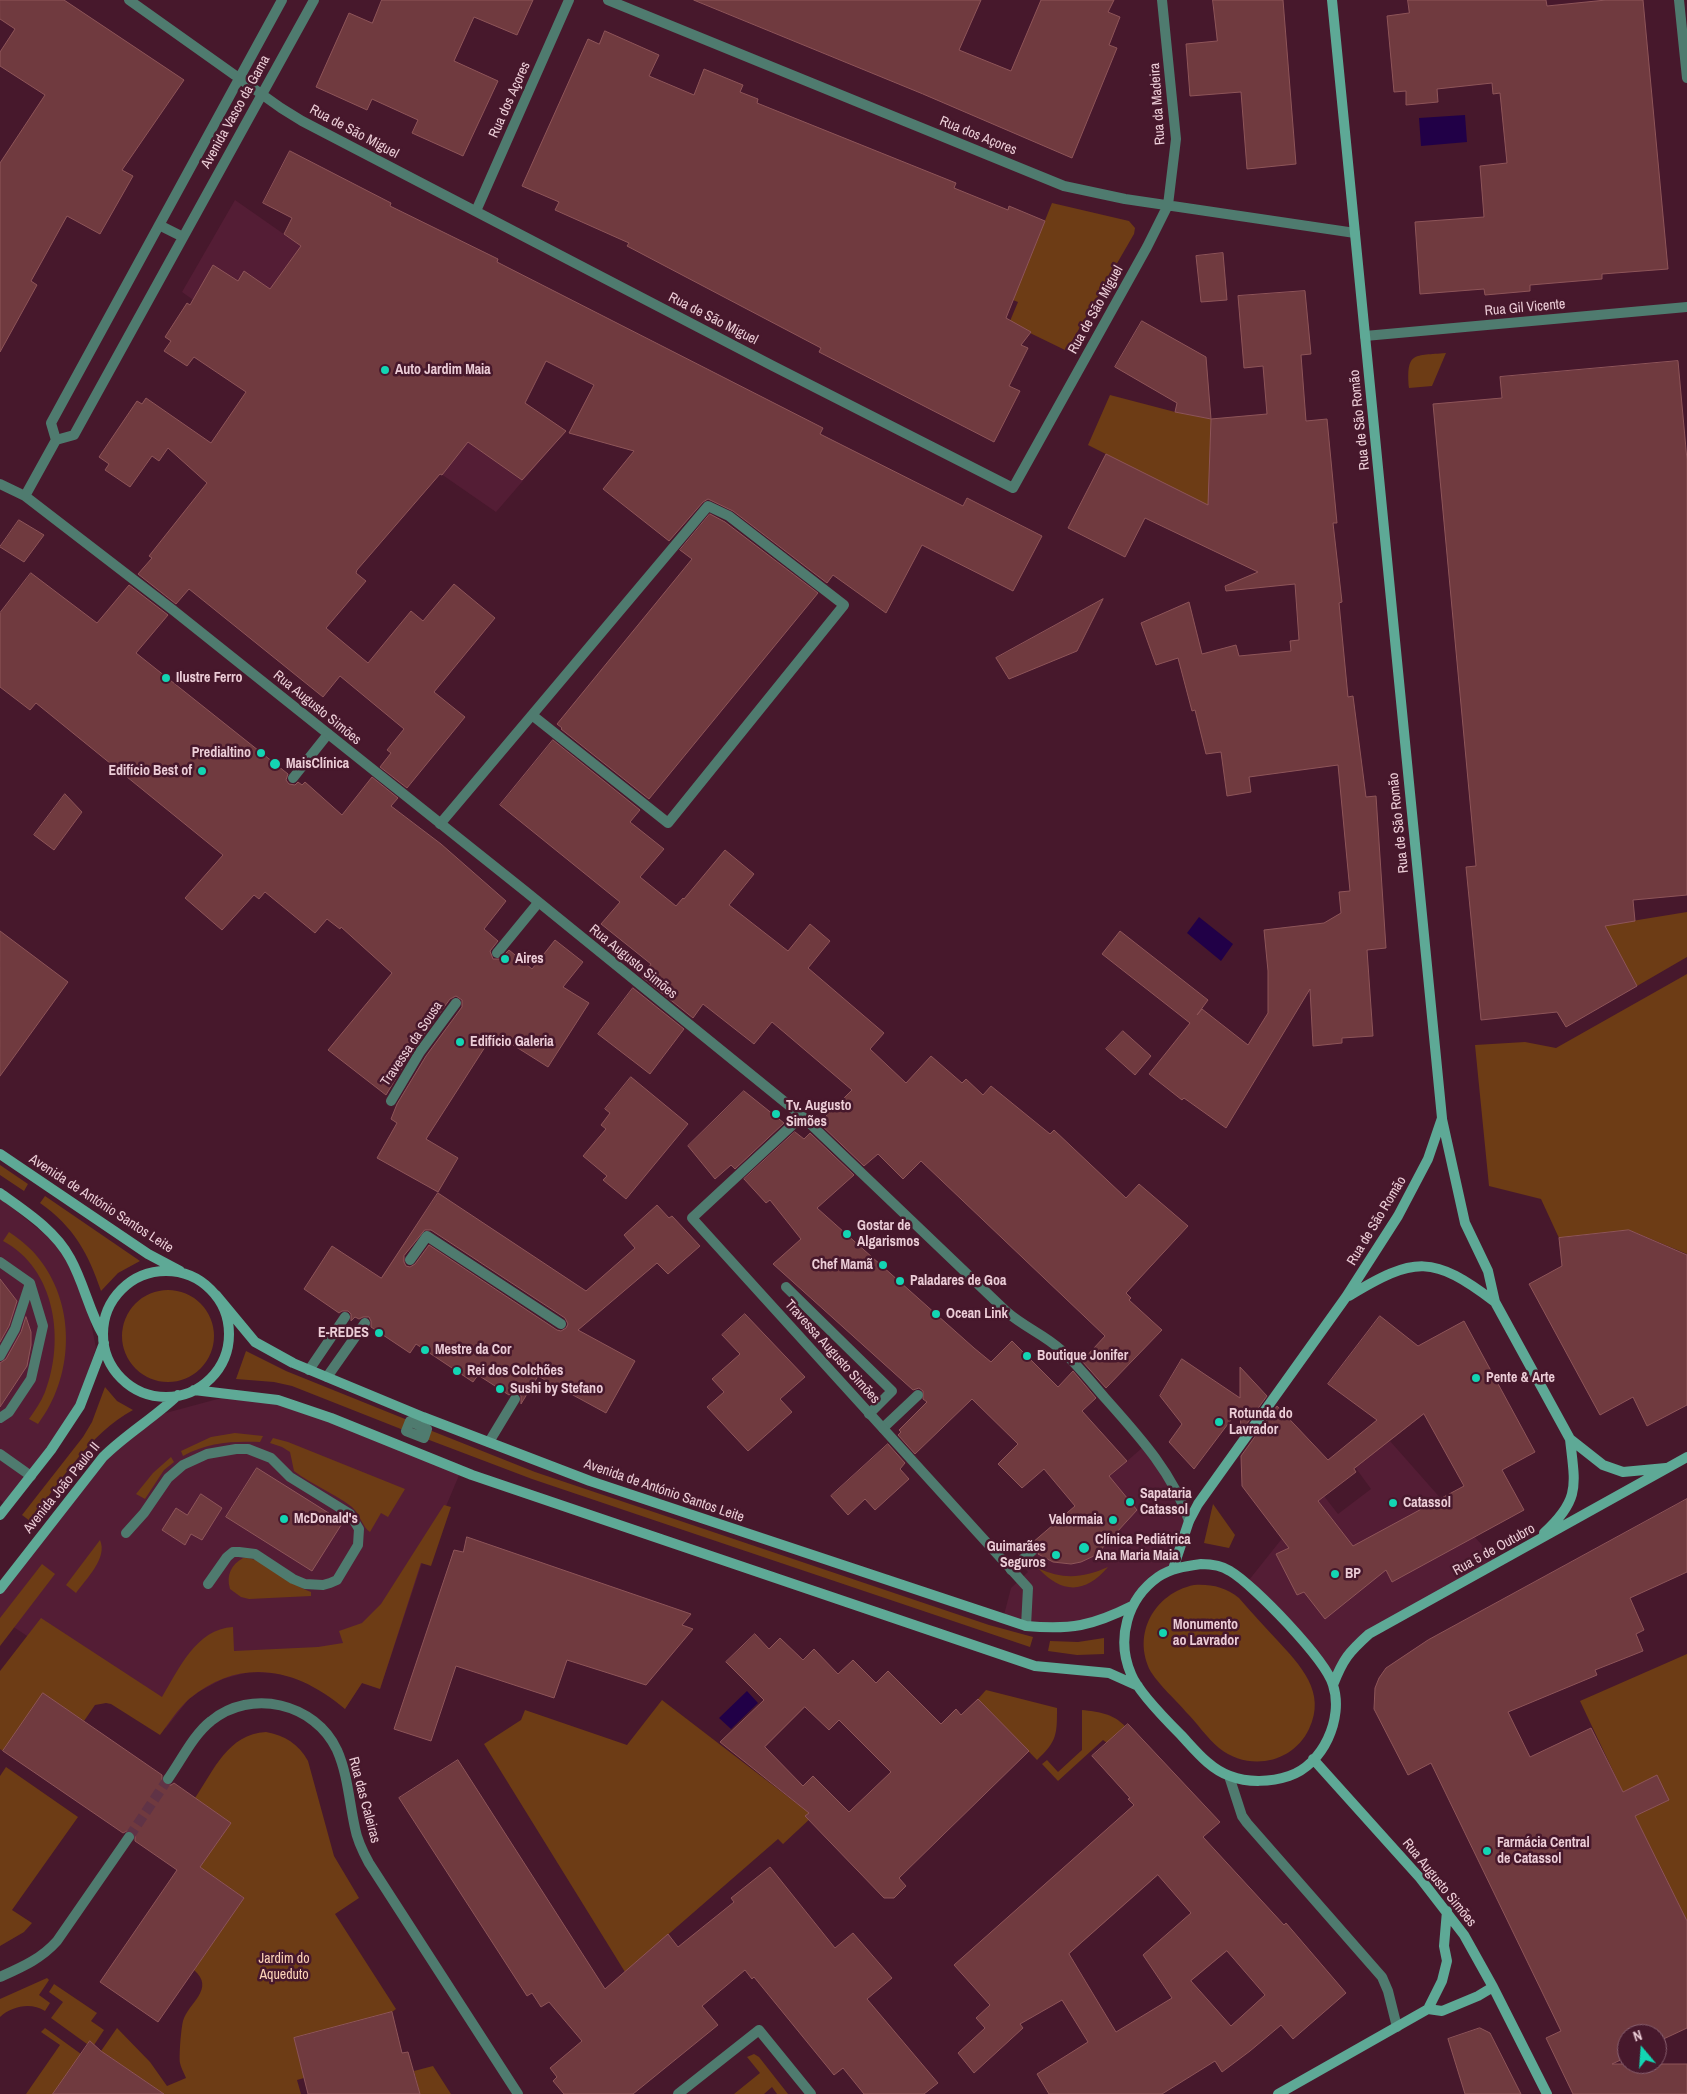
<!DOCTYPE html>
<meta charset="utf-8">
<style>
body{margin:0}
#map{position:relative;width:1687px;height:2094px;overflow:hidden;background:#47182c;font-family:"Archivo Narrow",sans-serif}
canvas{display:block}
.north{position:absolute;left:1617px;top:2024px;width:50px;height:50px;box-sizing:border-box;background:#47182c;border:1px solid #896070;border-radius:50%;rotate:342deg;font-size:14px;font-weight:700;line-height:20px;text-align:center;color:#eccdd7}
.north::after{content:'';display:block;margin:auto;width:18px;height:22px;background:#13d5b3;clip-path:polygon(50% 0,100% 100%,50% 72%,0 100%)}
</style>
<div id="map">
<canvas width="1687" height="2094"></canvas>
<div class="north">N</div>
</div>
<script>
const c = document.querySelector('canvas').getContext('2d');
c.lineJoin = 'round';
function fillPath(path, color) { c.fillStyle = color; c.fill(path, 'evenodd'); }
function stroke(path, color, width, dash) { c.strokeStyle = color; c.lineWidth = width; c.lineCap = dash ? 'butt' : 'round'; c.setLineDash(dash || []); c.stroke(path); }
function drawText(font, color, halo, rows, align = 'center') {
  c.font = font + ' "Archivo Narrow",sans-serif'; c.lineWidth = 5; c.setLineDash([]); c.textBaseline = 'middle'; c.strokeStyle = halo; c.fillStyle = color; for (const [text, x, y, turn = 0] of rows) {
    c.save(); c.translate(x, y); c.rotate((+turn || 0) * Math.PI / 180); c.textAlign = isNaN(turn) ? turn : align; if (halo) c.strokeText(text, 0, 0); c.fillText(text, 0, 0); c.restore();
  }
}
const built = new Path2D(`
 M235 200 566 431 496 512 353 413 182 292Z
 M0 1198 52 1240 63 1253 76 1277 89 1313 96 1348 77 1405 54 1440 5 1504 0 1500Z
 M225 1397 278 1402 460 1473 422 1563 380 1689 362 1683 345 1709 324 1691 298 1679 276 1673 249 1672 223 1679 200 1691 188 1700 166 1728 0 1618V1594L104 1459 162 1414Z
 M1390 1441 1496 1561 1368 1632 1334 1678 1249 1580 1304 1511 1324 1496 1338 1514 1371 1489 1355 1467Z
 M1142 1448 1160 1470 1185 1521 1170 1565 1149 1577 1133 1600 1088 1622 1056 1625 1022 1621 1004 1615 1011 1588 1028 1572 1016 1558Z`);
const green = new Path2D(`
 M1052 203 1129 221 1135 228 1134 234 1068 348 1065 350 1030 333 1031 332 1010 321 1018 302 1013 300Z
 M1446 353 1432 386 1409 388C1406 351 1414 356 1446 353Z
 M1110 395 1175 412 1211 419 1209 506 1088 445Z
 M1687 912V957L1637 986 1624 962 1595 927Z
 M1687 974V1254L1629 1230 1559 1238 1541 1199 1489 1186 1475 1045 1525 1042 1556 1048Z
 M0 1165 28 1184 24 1191 0 1175Z
 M45 1196 140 1261 118 1273 101 1291C88 1253 74 1227 40 1203Z
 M9 1232C21 1240 32 1249 40 1260 77 1308 73 1378 38 1424L29 1419C35 1410 41 1402 45 1392 65 1341 56 1269 3 1241Z
 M122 1336a46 46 0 1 1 92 0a46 46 0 1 1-92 0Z
 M246 1351 286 1371 410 1421 406 1431 292 1386 274 1382 236 1379Z
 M105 1387 117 1401 133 1410C89 1434 60 1482 30 1521L22 1515 83 1437 92 1422Z
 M427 1429 535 1472 989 1625 1033 1637 1030 1647 532 1479 424 1438Z
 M235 1433 263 1436 260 1442C233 1441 208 1442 183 1456L181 1451 211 1437Z
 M273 1438 288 1442 405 1489 388 1517 381 1513 370 1532C363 1528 360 1514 352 1507 334 1493 312 1485 294 1471L290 1452 282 1447 270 1443Z
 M171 1457 174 1462 164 1470 145 1499 136 1494 153 1473Z
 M1213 1504 1235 1535 1229 1548 1204 1543Z
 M444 1505 451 1507 431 1566 421 1563 380 1689 362 1683 345 1709C297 1668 241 1656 189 1699 178 1709 169 1723 160 1735L111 1704 106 1703 95 1705 84 1721 43 1694 3 1751 0 1749V1671L41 1618 162 1697C179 1669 196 1629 233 1627L234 1651 318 1647 343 1643 339 1631 362 1623 381 1604Z
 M100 1540C108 1558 86 1579 76 1593L66 1585Z
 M243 1558C263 1556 291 1585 311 1592V1596L249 1599 241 1597 230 1589C226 1575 231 1565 243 1558Z
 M42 1564 55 1574 0 1646V1618Z
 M1108 1567C1085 1594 1062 1594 1038 1568 1063 1580 1083 1578 1108 1567Z
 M1194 1585C1211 1584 1225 1587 1239 1598 1251 1612 1264 1626 1277 1640 1300 1665 1327 1692 1309 1729 1293 1763 1249 1772 1219 1748 1207 1738 1197 1723 1186 1712 1175 1699 1160 1686 1151 1672 1131 1634 1155 1593 1194 1585Z
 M1104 1638V1654L1077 1655 1048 1651 1050 1641 1078 1642Z
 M1687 1654V1921L1635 1816 1669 1800 1657 1776 1623 1792 1580 1701Z
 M986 1690 1057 1708C1057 1735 1057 1741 1037 1760L978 1699Z
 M662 1700 813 1816 783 1844 778 1839 625 1972 484 1744 521 1720 525 1710 627 1745Z
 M1082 1710C1099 1712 1112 1713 1125 1726L1107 1743 1103 1740 1058 1781 1042 1764 1047 1760 1058 1772 1082 1750Z
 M266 1732C284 1735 299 1744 308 1761L334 1856 359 1898 335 1914 396 2009 392 2012 294 2038 304 2078 297 2080 301 2094H164L101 2051 117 2028 150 2062 167 2086 186 2078C184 2073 181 2068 180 2063 179 2055 181 2029 183 2021 188 2003 216 1989 194 1970L244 1898 200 1867 231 1823 195 1798C214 1770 228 1734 266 1732Z
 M6 1767 78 1817 12 1910 32 1923 24 1932 0 1946V1776Z
 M47 1978 49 1980 39 1995 50 2003 45 2011C31 2002 12 2006 0 2017V1999Z
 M54 1984 97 2013 91 2021 104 2030 94 2045 89 2042 87 2044 51 2018 63 2002 49 1992Z
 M45 2028 81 2054 53 2094H26L60 2045 41 2032Z
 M754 2054 759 2057 788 2094H777L772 2087 764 2094H734L760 2073 747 2057Z
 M433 2066 451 2094H420L414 2071Z`);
const water = new Path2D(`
 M1465 115 1467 142 1421 146 1419 118Z
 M1199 917 1233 944 1221 961 1187 933Z
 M747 1691 758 1703 731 1729 719 1718Z`);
const building = new Path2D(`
 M0 0H64L184 80 122 170 133 176 100 234 67 216 31 281 37 285 0 352V163L45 95 0 66V52L15 29 0 19Z
 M382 0H533L517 35 474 17 454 61 498 81 463 156 412 133 418 120 372 99 367 110 316 87 349 13 372 23Z
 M694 0H981L959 50 1011 71 1041 0H1114L1108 12 1120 17 1109 45 1117 48 1072 158 923 94Z
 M1213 0H1283L1296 164 1247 169 1241 92 1190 96 1186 44 1217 41Z
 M1408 0H1546L1547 6 1606 0H1643L1668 269 1602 274V279L1530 285V291L1485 295 1484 289 1420 294 1415 222 1484 217 1480 166 1507 163 1500 93 1493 94 1492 83 1437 89 1438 102 1406 105V91L1394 92 1387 16 1409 13Z
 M605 31 659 55 649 76 694 95 704 69 743 85 740 92 758 99 757 103 956 183 954 188 1008 210 1009 206 1045 221 1006 318 1031 332 1021 345 1028 348 1009 386 1020 391 994 442 819 352 821 348 627 246 629 243 555 210 559 202 522 186 588 39 599 44Z
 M290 151 391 203 390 206 498 259 497 262 823 428 820 434 963 506 967 498 1042 536 1013 591 922 545 886 613 833 575 827 583 733 511 708 499 703 502 669 541 603 489 634 451 569 433 594 385 546 361 525 403 566 431 522 480 468 442 442 475 440 474 357 570 356 573 366 581 326 628 368 663 411 611 423 621 454 584 495 618 434 692 465 717 407 788 380 767 391 753 387 750 404 729 340 676 323 697 189 589 176 604 138 574 152 558 149 556 207 483 168 448 159 461 152 456 130 487 105 470 109 464 99 457 137 401 142 404 146 398 211 443 246 392 194 357 187 366 164 351 171 341 165 337 187 303 190 305 213 265 238 281 244 271 270 289 301 246 284 234 292 218 263 203Z
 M1223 253 1227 300 1201 302 1196 256Z
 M1305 291 1311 354 1301 355 1306 421 1327 419 1337 523H1333L1342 602 1339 603 1348 697 1353 696 1366 797 1376 796 1386 948 1367 950 1373 1036 1342 1038V1043L1313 1046 1310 989 1226 1128 1184 1098 1182 1100 1149 1074 1190 1023 1102 954 1120 931 1208 1000 1197 1015 1202 1009 1248 1045 1268 1013V971L1264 930 1324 923 1341 913 1339 892 1350 891 1338 765 1249 777 1251 792 1227 796 1221 752 1206 754 1195 710 1192 711 1178 658 1156 665 1141 623 1189 602 1202 654 1236 645 1239 656 1291 651 1290 641 1299 640 1295 584 1226 591 1225 586 1258 572 1145 518 1125 557 1068 528 1106 454 1208 505 1211 419 1267 414 1263 366 1244 368 1238 296Z
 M1142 321 1206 357 1211 419 1175 412 1177 403 1115 367Z
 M1678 361 1687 460V895L1633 900 1635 921 1605 926 1637 986 1566 1027 1557 1012 1481 1020 1466 867 1476 866 1433 404 1502 398 1500 377Z
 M710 514 725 522 818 593 649 799 561 729 562 728 557 724 692 559 680 550Z
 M19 520 44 535 24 562 0 547Z
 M31 573 97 623 129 585 168 615 136 653 288 774 286 780 289 784 295 785 298 782 302 785 305 782 342 815 372 777 398 798 391 806 441 844 506 901 484 929 498 941 490 951 493 959H500L509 950 532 969 555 940 583 962 563 987 589 1003 548 1067 494 1033 426 1139 458 1158 438 1192 377 1158 397 1123 391 1119 397 1104 426 1056 462 1007V1000L456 996 450 999 414 1048 386 1095 328 1050 392 973 341 927 340 929 327 919 315 933 265 892 259 899 254 895 222 930 185 898 223 855 36 703 30 710 0 687V613Z
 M1103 599 1077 651 1009 679 996 658Z
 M553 740 640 810 630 822 664 849 640 877 676 906 683 898 684 899 725 850 754 874 729 905 788 951 810 924 830 941 808 968 884 1033 870 1049 906 1083 931 1056 962 1083 966 1079 983 1095 991 1086 1050 1134 1054 1130 1126 1198 1139 1184 1188 1226 1126 1293 1131 1298 1129 1300 1162 1330 1106 1388 1082 1361 1105 1336 921 1161 903 1179 878 1154 864 1166 819 1123 852 1090 772 1022 754 1044 703 1004 693 1018 642 977 651 964 601 924 620 902 500 805Z
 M65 794 82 812 54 850 34 835Z
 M0 931 68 982 0 1076Z
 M633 988 684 1029 650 1074 598 1034Z
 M1123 1031 1151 1056 1135 1075 1106 1049Z
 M631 1077 688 1124 626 1199 603 1180 607 1176 583 1156 606 1129 601 1125 610 1113 605 1109Z
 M744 1091 784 1123 735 1169 731 1165 715 1179 688 1146Z
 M795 1132 804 1139 810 1133 854 1175 817 1208 974 1348 991 1362 1012 1341 1058 1387 1073 1371 1096 1398 1082 1411 1127 1461 1109 1476 1137 1510 1096 1555 1081 1562 1071 1564 1053 1562 1038 1554 1040 1549 1038 1546 1032 1543 1075 1506 1044 1469 1022 1488 998 1464 1018 1444 972 1399 915 1454 898 1435 901 1432 899 1430 927 1402 923 1399V1391L919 1388 913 1390 773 1264 801 1239 770 1200 766 1203 744 1179Z
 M438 1193 586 1291 635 1248 624 1235 657 1205 669 1218 672 1216 700 1246 668 1274 657 1263 578 1330 635 1361 606 1413 538 1376 521 1404V1396L518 1393H512L509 1395 478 1375 473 1382 416 1344 410 1353 371 1327V1321L369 1317H363L359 1319 355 1317 351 1321V1314L348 1311H342L339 1313 304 1289 332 1246 381 1278ZM425 1230H431L565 1318 568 1324 566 1328 561 1331 557 1330 429 1245 415 1264 410 1267 406 1266 404 1262V1256Z
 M1629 1230 1687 1255V1405L1647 1426 1633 1397 1600 1415 1529 1284 1562 1266 1559 1238Z
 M0 1279 17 1301 9 1326 0 1342Z
 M745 1314 805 1377 780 1399 792 1412 748 1451 707 1407 724 1392 712 1379 740 1354 722 1335Z
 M1380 1316 1418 1346 1464 1321 1535 1452 1502 1470 1524 1510 1392 1582 1386 1570 1325 1619 1304 1592 1297 1595 1276 1554 1289 1548 1242 1486 1241 1456 1277 1406 1328 1460 1377 1420 1328 1384ZM1424 1414 1464 1486 1353 1546 1318 1501 1356 1472 1354 1469Z
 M26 1317 31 1332V1345L27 1366 0 1407V1363L6 1359 21 1332Z
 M1182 1359 1240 1398V1367L1267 1396 1241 1432 1240 1408 1194 1469 1169 1442 1182 1424 1160 1396Z
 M888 1444 905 1463 900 1469 909 1479 875 1510 865 1499 848 1515 831 1496Z
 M257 1468 343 1522 312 1571 226 1517Z
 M201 1494 222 1508 202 1540 191 1534 185 1545 162 1530 176 1508 187 1515Z
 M1687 1499V1572L1630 1598 1644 1630 1636 1634 1643 1651 1595 1670 1597 1675 1508 1712 1530 1757 1591 1728 1623 1792 1657 1775 1669 1800 1635 1816 1687 1921V2028L1657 2042V2034H1627V2057L1612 2064H1687V2094H1573L1546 2038 1561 2031 1431 1763 1408 1775 1374 1709 1375 1688 1379 1678 1386 1668 1428 1640Z
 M467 1537 691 1614 682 1625 693 1629 646 1685 567 1660 554 1698 456 1666 431 1741 394 1729 454 1550 463 1552Z
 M755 1634 769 1649 780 1638 803 1660 814 1649 838 1674 853 1660 876 1683 888 1671 941 1724 956 1709 961 1715 978 1699 1029 1751 899 1878 906 1886 894 1898H884L805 1816 809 1813 720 1742 764 1700 726 1662ZM805 1707 829 1730 839 1720 891 1772 849 1812 813 1776 803 1786 765 1747Z
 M43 1693 162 1775V1782L165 1785H171L174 1783 231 1823 200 1867 244 1898 158 2022 100 1982 177 1870 135 1841V1835L132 1831H127L123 1833 3 1751Z
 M1128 1724 1220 1822 1203 1837 1284 1925 1286 1923 1346 1993 1293 2039 1281 2025 1250 2051 1222 2072 1215 2061 1162 2094H1049L1037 2074 1088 2042 1062 2000 1020 2024 1023 2028 974 2073 958 2053 985 2028 976 2018 990 2005 954 1965 1134 1805 1128 1799 1130 1798 1092 1756ZM1158 1875 1191 1913 1143 1955 1172 1998 1116 2032 1069 1954ZM1227 1951 1265 1995 1231 2026 1191 1981Z
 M458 1760 605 1989 668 1934 678 1947 734 1902 731 1898 770 1867 835 1948 853 1933 892 1978 867 1999 938 2083 924 2094H864L843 2068 834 2075 754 1977 752 1979 745 1970 702 2006 718 2025 633 2094H564L553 2081 557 2077 550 2068 582 2041 549 2002 541 2007 532 1993 527 1996 399 1798Z
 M392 2012 402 2053 408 2052 420 2094H308L294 2038Z
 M1480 2028 1490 2033 1521 2094H1465L1448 2039Z
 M90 2041 101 2051 164 2094H53Z`);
const streetTunnel = new Path2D(`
 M129 1837 168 1779`);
const lane = new Path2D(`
 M708 506 729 516 844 605 668 823 532 715Z
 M293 778 328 734
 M440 824 532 715
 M497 953 538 903
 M391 1101 420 1052 456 1003
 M410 1260 427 1236 561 1324
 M0 1262 30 1283 43 1326 31 1379 9 1412 0 1418
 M786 1287 892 1391 869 1414
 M0 1356 15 1329 30 1283
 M309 1370 345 1317
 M327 1377 365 1323
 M883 1428 918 1395
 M489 1442 515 1399
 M0 1454 31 1476
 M126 1533 144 1513 168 1478 183 1465 207 1454 236 1449H248L271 1458 290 1477 350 1514 359 1529 358 1545 337 1580 330 1583 323 1585 305 1584 293 1579 255 1554 239 1552H233L227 1557 208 1584
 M1011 1570 1033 1550
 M1229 1776 1242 1816 1247 1823 1382 1977 1388 1991 1397 2027`);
const street = new Path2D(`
 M129 0 281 108 302 121 773 366 1013 488 1147 247 1168 205 1176 139 1162 0
 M608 0 1064 186 1125 199 1355 233
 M1679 0 1687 78
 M476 211 569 0
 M159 225 183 237
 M1365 336 1687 307
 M56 440 51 423 282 0
 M0 484 25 496 173 610 525 891 802 1116 1007 1312C1024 1327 1045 1335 1061 1350 1077 1364 1091 1382 1105 1398 1138 1435 1173 1473 1189 1521
 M25 496 56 440 74 435 314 0
 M802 1116 692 1218 1028 1588 1026 1626
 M410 1421 427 1429 424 1438 406 1431Z
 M168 1779C181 1761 193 1735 211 1721 251 1688 315 1703 337 1750 348 1775 349 1801 355 1828 357 1840 363 1852 369 1863L518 2094
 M0 1977C22 1967 41 1959 57 1941L129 1837
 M678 2094 759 2030 811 2094`);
const secondary = new Path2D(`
 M1442 1119 1465 1223 1488 1271 1495 1302 1570 1439 1603 1465 1623 1472 1666 1468
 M0 1154 148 1254 180 1271
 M0 1193C25 1211 55 1230 70 1258 84 1283 89 1311 103 1335
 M103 1334a63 63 0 1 1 126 0a63 63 0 1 1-126 0Z
 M216 1295 255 1342 293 1363 423 1417 590 1481 1026 1626C1071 1630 1092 1626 1132 1606
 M1349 1296C1415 1256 1433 1255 1495 1302
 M194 1390 278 1400 331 1418 472 1475 1035 1666 1109 1673 1138 1686
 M0 1515 51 1450 80 1406 104 1343
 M1544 1533C1581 1499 1575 1485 1570 1439
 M1201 1564C1212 1564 1221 1565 1230 1571 1254 1585 1326 1660 1333 1685 1344 1718 1323 1765 1289 1776 1271 1782 1248 1783 1230 1776 1210 1769 1196 1751 1181 1735 1167 1721 1138 1692 1131 1674 1116 1639 1127 1599 1158 1577 1171 1568 1187 1566 1201 1564Z
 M1173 1569 1189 1521 1198 1504 1346 1297 1398 1216 1428 1159 1442 1118 1332 0
 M0 1589 103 1457C126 1434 154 1418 178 1395
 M1333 1685C1343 1659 1349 1652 1369 1634L1687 1457
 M1313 1759 1420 1878 1464 1935 1493 1987 1547 2094
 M1428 2009 1442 2011 1478 1996 1493 1987
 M1278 2094 1428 2009 1442 1981 1447 1961 1444 1946 1447 1911`);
const markers = [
 [385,370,5,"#13d5b3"],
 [166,678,5,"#13d5b3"],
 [261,753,5,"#13d5b3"],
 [275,764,6,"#13d5b3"],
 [202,771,5,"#13d5b3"],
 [505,959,5,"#13d5b3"],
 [460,1042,5,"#13d5b3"],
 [776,1114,5,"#13d5b3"],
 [847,1234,5,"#13d5b3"],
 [883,1265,5,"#13d5b3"],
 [900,1281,5,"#13d5b3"],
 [936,1314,5,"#13d5b3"],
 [379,1333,5,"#13d5b3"],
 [425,1350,5,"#13d5b3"],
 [1027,1356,5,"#13d5b3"],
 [457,1371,5,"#13d5b3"],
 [1476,1378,5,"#13d5b3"],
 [500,1389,5,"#13d5b3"],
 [1219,1422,5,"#13d5b3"],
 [1130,1502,5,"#13d5b3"],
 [1393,1503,5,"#13d5b3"],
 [284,1519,5,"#13d5b3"],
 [1113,1520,5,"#13d5b3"],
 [1084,1548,6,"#13d5b3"],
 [1056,1555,5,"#13d5b3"],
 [1335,1574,5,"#13d5b3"],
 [1163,1633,5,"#13d5b3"],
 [1487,1851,5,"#13d5b3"]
];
const streetNames = [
 ["Rua dos Açores",510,100,-66],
 ["Rua da Madeira",1158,104,-94],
 ["Avenida Vasco da Gama",236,112,-61],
 ["Rua de São Miguel",354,132,28],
 ["Rua dos Açores",978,136,22],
 ["Rua Gil Vicente",1525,308,-5],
 ["Rua de São Miguel",1096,310,-61],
 ["Rua de São Miguel",713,319,27],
 ["Rua de São Romão",1360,420,-96],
 ["Rua Augusto Simões",317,708,39],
 ["Rua de São Romão",1399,823,-96],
 ["Rua Augusto Simões",633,962,39],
 ["Travessa da Sousa",412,1044,-56],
 ["Avenida de António Santos Leite",101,1204,33],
 ["Rua de São Romão",1377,1221,-59],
 ["Travessa Augusto Simões",832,1352,48],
 ["Avenida João Paulo II",62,1488,-51],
 ["Avenida de António Santos Leite",664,1491,19],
 ["Rua 5 de Outubro",1494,1550,-29],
 ["Rua das Caleiras",364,1800,75],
 ["Rua Augusto Simões",1439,1883,51]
];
const poiNames = [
 ["Auto Jardim Maia",395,370],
 ["Ilustre Ferro",176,678],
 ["Predialtino",251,753,"right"],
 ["MaisClínica",286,764],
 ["Edifício Best of",192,771,"right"],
 ["Aires",515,959],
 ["Edifício Galeria",470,1042],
 ["Tv. Augusto",786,1106],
 ["Simões",786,1122],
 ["Gostar de",857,1226],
 ["Algarismos",857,1242],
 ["Chef Mamã",873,1265,"right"],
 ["Paladares de Goa",910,1281],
 ["Ocean Link",946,1314],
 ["E-REDES",369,1333,"right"],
 ["Mestre da Cor",435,1350],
 ["Boutique Jonifer",1037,1356],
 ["Rei dos Colchões",467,1371],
 ["Pente & Arte",1486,1378],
 ["Sushi by Stefano",510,1389],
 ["Rotunda do",1229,1414],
 ["Lavrador",1229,1430],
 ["Sapataria",1140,1494],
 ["Catassol",1140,1510],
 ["Catassol",1403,1503],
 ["McDonald's",294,1519],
 ["Valormaia",1103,1520,"right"],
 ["Clínica Pediátrica",1095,1540],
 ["Ana Maria Maia",1095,1556],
 ["Guimarães",1046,1547,"right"],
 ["Seguros",1046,1563,"right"],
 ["BP",1345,1574],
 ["Monumento",1173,1625],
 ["ao Lavrador",1173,1641],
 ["Farmácia Central",1497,1843],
 ["de Catassol",1497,1859]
];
const parkNames = [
 ["Jardim do",284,1959],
 ["Aqueduto",284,1975]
];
fillPath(built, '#541d35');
fillPath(green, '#6d3c15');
fillPath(water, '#210047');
fillPath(building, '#703a3f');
stroke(building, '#8e5559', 1);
stroke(streetTunnel, '#603346', 10, [10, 5]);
stroke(lane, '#4f7b6f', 10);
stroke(street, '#4f7b6f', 10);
stroke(secondary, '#5ea996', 10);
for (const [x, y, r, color] of markers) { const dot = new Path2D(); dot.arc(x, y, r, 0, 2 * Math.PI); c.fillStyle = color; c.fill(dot); stroke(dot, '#47182c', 2); }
drawText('14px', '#eccdd7', '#47182c', streetNames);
drawText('bold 14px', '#eccdd7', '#47182c', poiNames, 'left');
drawText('14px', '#fcd3b8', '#47182c', parkNames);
</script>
